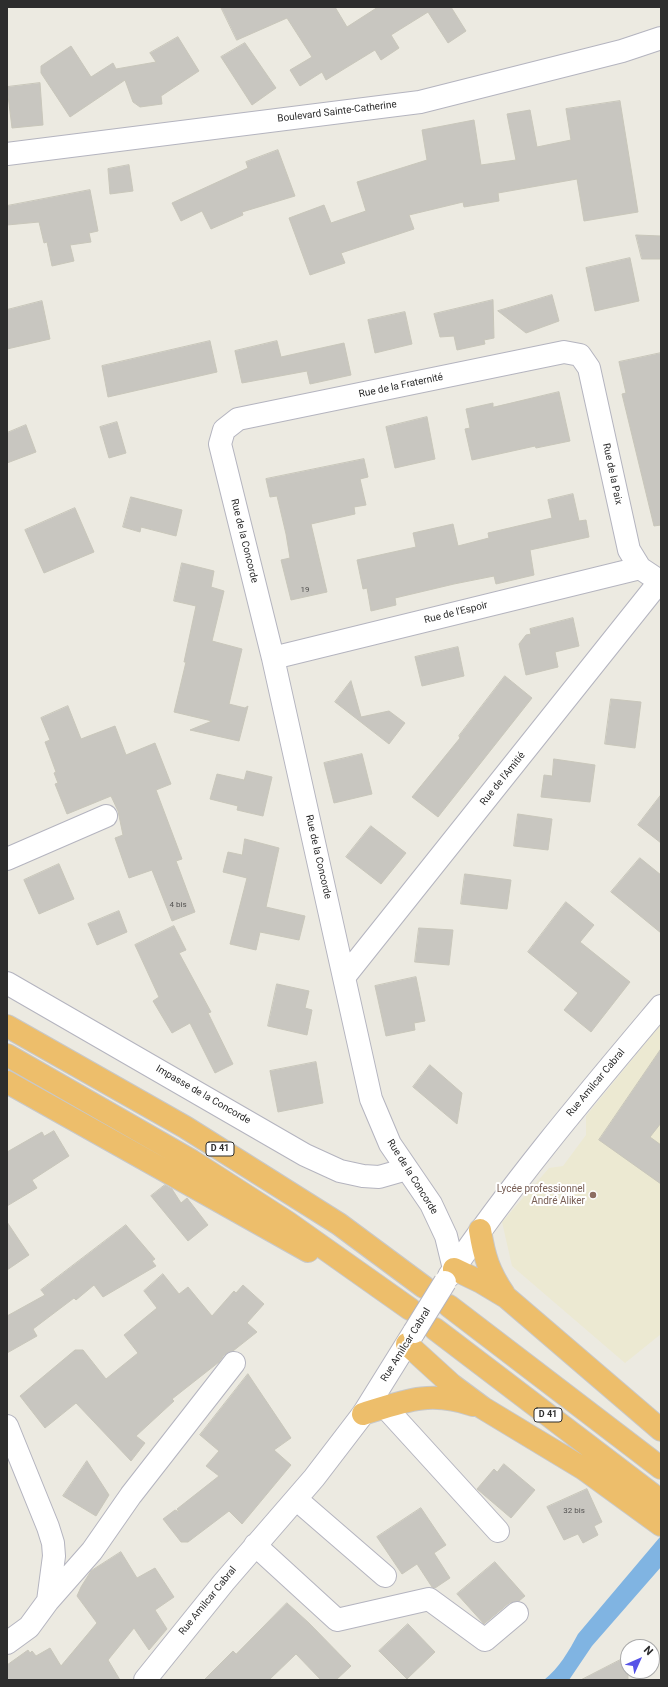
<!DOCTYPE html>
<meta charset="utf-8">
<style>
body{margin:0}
#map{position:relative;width:668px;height:1687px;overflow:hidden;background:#eceae1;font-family:Roboto,sans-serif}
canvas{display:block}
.frame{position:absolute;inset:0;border:8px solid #2d2d2d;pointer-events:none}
.north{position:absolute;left:620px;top:1639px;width:40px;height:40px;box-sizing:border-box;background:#fff;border:1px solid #ababab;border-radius:50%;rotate:45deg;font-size:11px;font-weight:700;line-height:16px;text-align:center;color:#2d2d2d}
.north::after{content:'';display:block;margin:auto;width:14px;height:18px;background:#5653e7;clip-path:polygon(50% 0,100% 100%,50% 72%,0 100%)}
</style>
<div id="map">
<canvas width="668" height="1687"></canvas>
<div class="frame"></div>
<div class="north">N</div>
</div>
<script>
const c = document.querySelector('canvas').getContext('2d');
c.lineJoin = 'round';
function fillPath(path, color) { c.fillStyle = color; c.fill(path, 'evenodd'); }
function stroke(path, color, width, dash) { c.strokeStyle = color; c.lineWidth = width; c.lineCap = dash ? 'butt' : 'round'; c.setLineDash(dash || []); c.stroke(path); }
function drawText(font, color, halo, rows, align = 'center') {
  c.font = font + ' Roboto,sans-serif'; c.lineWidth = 4; c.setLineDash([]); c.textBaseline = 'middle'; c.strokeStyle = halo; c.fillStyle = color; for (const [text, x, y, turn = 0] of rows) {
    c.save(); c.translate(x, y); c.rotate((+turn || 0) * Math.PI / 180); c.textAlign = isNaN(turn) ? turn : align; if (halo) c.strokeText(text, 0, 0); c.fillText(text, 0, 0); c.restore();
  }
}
const education = new Path2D(`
 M661 1024V1334L625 1363 512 1266 502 1222 549 1168 563 1166 586 1135V1116Z`);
const water = new Path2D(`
 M660 1537 661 1567 592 1646 569 1680H544C559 1668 569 1651 578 1634Z`);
const building = new Path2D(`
 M221 7H335L347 27 378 7H451L466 31 448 43 428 12 391 35 399 48 381 60 375 50 326 80 322 72 300 86 290 70 312 57 287 18 237 40Z
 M178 37 199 71 161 96 162 104 140 107 133 102 125 80 70 117 41 73V66L71 46 91 77 113 63 116 69 156 62 150 53Z
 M245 43 276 88 252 105 221 57Z
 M40 83 43 125 12 128 7 87Z
 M620 101 638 212 584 221 577 179 498 193 499 201 464 207 463 202 409 215 414 229 341 253 345 263 310 275 289 218 324 205 331 223 366 211 357 182 427 160 422 130 474 120 481 165 516 160 507 114 530 110 537 147 571 140 566 109Z
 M278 150 295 196 242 212 243 215 211 229 202 211 181 221 172 203 248 168 246 162Z
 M129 165 133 191 110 194 108 169Z
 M90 190 98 231 89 233 91 242 70 245 74 261 52 266 47 242 44 243 39 222 7 225V206Z
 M636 235 661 236V259H642Z
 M630 258 639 301 595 311 586 268Z
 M552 295 559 321 526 333 498 311Z
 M493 300 494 338 484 340 485 344 457 350 454 336 440 337 434 314Z
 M42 301 50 339 7 349V310Z
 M405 312 412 344 375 353 368 320Z
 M210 341 217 372 108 397 102 366Z
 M277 341 281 357 344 343 351 375 310 384 307 371 242 383 235 351Z
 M661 353V525L654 526 622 394 626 393 619 362Z
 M559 392 570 441 536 448 535 446 472 460 465 429 470 428 466 409 493 403V407Z
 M427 417 435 459 395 468 386 427Z
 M117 422 126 453 109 458 100 427Z
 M26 425 36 452 7 463V433Z
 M364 459 368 477 360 479 366 505 354 507 355 514 311 524 327 592 291 600 281 560 290 558 286 534 277 496 270 497 266 479Z
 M573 494 579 521 586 520 589 537 530 550 534 575 496 584 494 576 454 584 395 598 396 605 371 611 367 588 363 589 357 560 416 547 413 533 453 524 458 546 489 538 488 533 552 518 548 500Z
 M131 497 182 510 176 536 141 527 140 532 123 527Z
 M75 508 94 552 44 573 25 530Z
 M182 563 214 571 211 587 224 591 212 641 242 649 229 704 245 708 248 706 239 741 190 730 212 721 174 712 186 662H184L196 606 174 601Z
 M573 618 579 646 555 652 558 667 526 675 519 644 526 635 531 634 530 629Z
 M458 647 464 676 422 686 415 657Z
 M505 676 532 698 438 817 412 797 460 738 459 736Z
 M351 681 361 717 389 711 405 723 389 744 335 702Z
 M611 699 641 702 635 748 605 744Z
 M68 706 81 739 115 726 126 755 155 743 171 784 156 790 182 859 176 861 195 912 172 921 152 870 129 878 115 838 123 835 118 811 111 796 67 814 55 784 58 783 54 773 56 772 45 742 50 740 41 718Z
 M362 754 372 794 334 803 324 763Z
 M554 759 595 765 590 802 541 797 544 775 552 776Z
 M247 771 272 777 263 816 237 810 238 806 210 799 217 774 244 780Z
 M661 795V843L638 825Z
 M518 814 552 819 548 850 514 846Z
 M371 826 406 853 381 884 346 857Z
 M245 839 279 848 266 907 305 916 299 940 260 932 256 950 230 944 247 878 223 872 228 852 242 855Z
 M640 858 661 875V933L611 892Z
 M59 864 74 899 39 914 24 880Z
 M465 874 511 880 507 909 461 904Z
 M566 902 594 925 580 942 630 982 591 1032 564 1010 578 993 528 952Z
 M119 911 127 932 97 945 88 924Z
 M174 926 186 950 179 953 211 1012 208 1013 233 1064 215 1073 190 1023 172 1033 153 1001 159 997 135 945Z
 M419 928 453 930 449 965 415 962Z
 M416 977 425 1021 414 1023 415 1030 386 1036 375 986Z
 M277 984 309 991 305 1008 312 1010 307 1035 268 1026Z
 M661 1049V1123L650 1137 661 1145V1184L599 1140Z
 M316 1062 323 1103 278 1112 270 1071Z
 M430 1065 462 1093 457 1124 413 1087Z
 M54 1131 69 1156 32 1180 37 1188 7 1206V1152L42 1132 44 1136Z
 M165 1185 172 1189 181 1203 187 1198 208 1225 188 1241 151 1196Z
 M7 1222 29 1255 7 1270Z
 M126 1225 155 1259 152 1261 156 1266 103 1297 94 1285 76 1300 74 1298 33 1329 37 1336 7 1353V1316L45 1295 41 1290Z
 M163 1274 179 1294 188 1287 212 1316 234 1291 236 1293 243 1285 264 1304 247 1323 257 1332 233 1351 224 1355 219 1362 172 1399 174 1401 136 1436 145 1443 131 1461 76 1403 45 1428 20 1396 75 1350H83L106 1379 138 1353 124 1335 157 1308 144 1291Z
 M248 1374 291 1438 274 1450 291 1465 242 1524 229 1511 188 1542H181L163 1519 175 1510 180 1512 177 1509 219 1476 206 1466 219 1451 200 1435Z
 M87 1461 109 1495 96 1516 63 1496Z
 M504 1464 535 1490 511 1518 477 1489 494 1469 497 1472Z
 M587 1489 602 1522 594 1526 598 1535 583 1543 578 1534 564 1540 547 1507Z
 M421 1508 446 1545 434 1553 450 1578 435 1588 432 1587 417 1564 402 1574 377 1537Z
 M121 1552 137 1578 155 1568 174 1597 155 1610 167 1629 149 1650 134 1628 108 1660 120 1680H7V1665L28 1650 30 1653 32 1651 36 1656 50 1648 61 1666 97 1623 77 1596 81 1587 91 1571Z
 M495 1562 525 1596 519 1601 509 1603 484 1624 457 1594Z
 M287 1603 309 1623 351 1666 336 1680H321L296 1654 269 1680H204L233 1651 236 1654Z
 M408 1624 435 1652 407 1679 379 1651Z
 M628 1656V1680H581Z`);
const minor = new Path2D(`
 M7 154 420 102 622 51 661 38
 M273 658 640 568
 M7 859 106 816
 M345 976 660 581
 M7 983 305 1155 340 1171 363 1176 379 1177 407 1169
 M454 1269 446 1236 431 1204 390 1144 371 1099 273 658 220 444 224 430 238 419 564 352 580 355 589 368 629 550 640 568 661 582
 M449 1276C513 1181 587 1094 661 1006
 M385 1407 498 1531
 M7 1426 48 1527 53 1543 54 1556 48 1601 29 1627 7 1643
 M296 1499 385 1576
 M255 1545 337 1620 429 1599 485 1640 517 1613
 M48 1601 92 1551 131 1495 234 1363
 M145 1680 224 1582 314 1478 363 1414 414 1332`);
const highway = new Path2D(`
 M7 1026 185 1127 339 1224 424 1287
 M7 1055 192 1161 287 1222 410 1309
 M7 1082 308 1251
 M480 1230C484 1256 489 1272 504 1294
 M454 1269 481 1282 506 1297 661 1430
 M449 1306 661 1468
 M435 1329 661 1501
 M407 1344 452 1385 483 1408 584 1469 661 1525
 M363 1414C404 1401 430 1390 473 1405`);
const minorBridge = new Path2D(`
 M414 1332 445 1282`);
const markers = [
 [593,1195,4,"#8d6e63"]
];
const numberNames = [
 ["19",305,590],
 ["4 bis",178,905],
 ["32 bis",574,1511]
];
const shields = [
 [220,1149,28],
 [548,1415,28]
];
const shieldNames = [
 ["D 41",220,1149],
 ["D 41",548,1415]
];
const streetNames = [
 ["Boulevard Sainte-Catherine",337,112,-7],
 ["Rue de la Fraternité",401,386,-12],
 ["Rue de la Paix",612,474,78],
 ["Rue de la Concorde",244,541,76],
 ["Rue de l'Espoir",456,613,-14],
 ["Rue de l'Amitié",503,779,-51],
 ["Rue de la Concorde",318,857,77],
 ["Rue Amilcar Cabral",596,1083,-50],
 ["Impasse de la Concorde",203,1095,30],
 ["Rue de la Concorde",412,1177,58],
 ["Rue Amilcar Cabral",406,1345,-58],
 ["Rue Amilcar Cabral",208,1601,-51]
];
const educationNames = [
 ["Lycée professionnel",585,1189],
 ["André Aliker",585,1201]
];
fillPath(education, '#ece9d2');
fillPath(water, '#80b4e2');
fillPath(building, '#c8c6c0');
stroke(building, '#c8c6ba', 1);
stroke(minor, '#b4b4bf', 24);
stroke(highway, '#c8c8c8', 24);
stroke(minor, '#fff', 22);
stroke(highway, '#edbe6b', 22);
stroke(minorBridge, '#b4b4bf', 24, []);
stroke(minorBridge, '#fff', 22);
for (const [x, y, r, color] of markers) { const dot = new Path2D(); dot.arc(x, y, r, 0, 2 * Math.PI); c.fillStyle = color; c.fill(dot); stroke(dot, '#fff', 1.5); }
drawText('8px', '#545352', null, numberNames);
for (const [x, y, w] of shields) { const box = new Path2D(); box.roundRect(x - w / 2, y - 7, w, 14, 3); c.fillStyle = '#fff'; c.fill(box); stroke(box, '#2d2d2d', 1); }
drawText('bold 9px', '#2d2d2d', null, shieldNames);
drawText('10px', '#2d2d2d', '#fff', streetNames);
drawText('10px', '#785e54', '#fff', educationNames, 'right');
</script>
